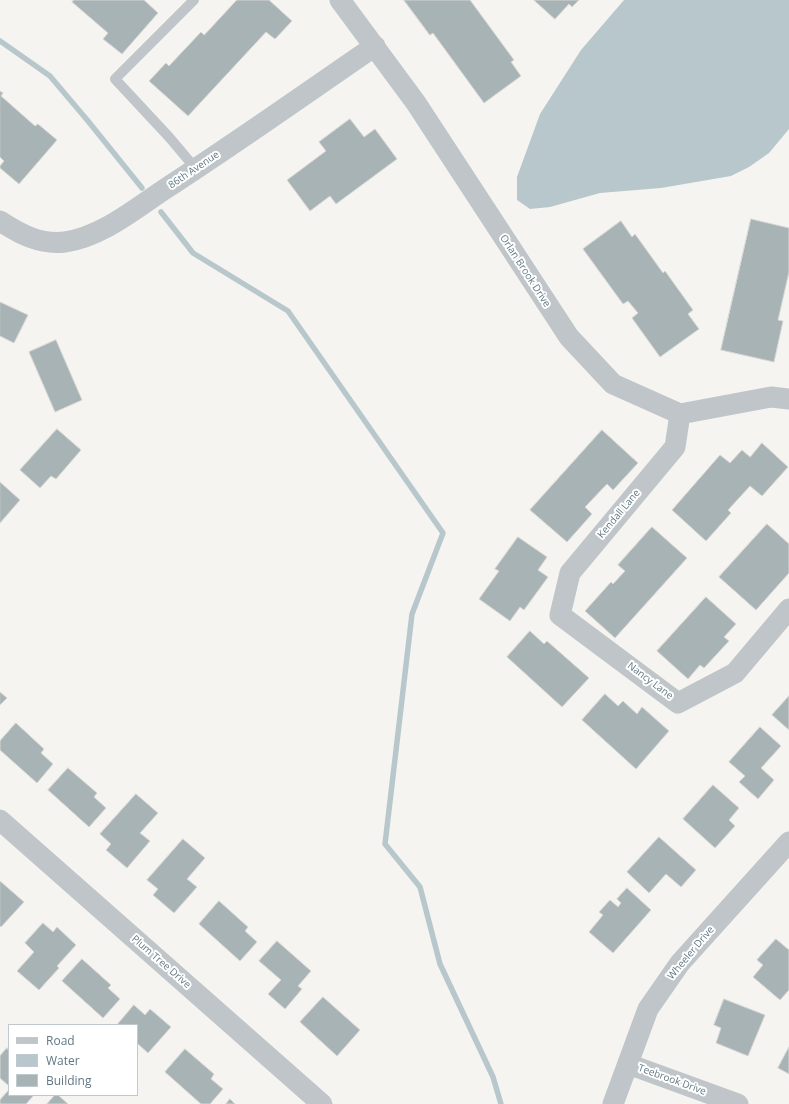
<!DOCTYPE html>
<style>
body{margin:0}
#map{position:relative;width:789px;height:1104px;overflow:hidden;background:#f5f4f0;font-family:"Open Sans",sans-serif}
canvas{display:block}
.legend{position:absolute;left:8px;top:1024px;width:130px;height:72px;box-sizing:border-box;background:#fff;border:1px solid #c0c9ce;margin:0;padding:5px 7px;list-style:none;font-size:12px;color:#617884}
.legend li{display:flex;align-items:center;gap:8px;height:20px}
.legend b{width:20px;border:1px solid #c0c9ce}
</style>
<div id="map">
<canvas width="789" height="1104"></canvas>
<ul class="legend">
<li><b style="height:5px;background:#bfc5c8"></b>Road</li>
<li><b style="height:11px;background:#b8c7cb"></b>Water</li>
<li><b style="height:11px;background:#a8b3b6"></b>Building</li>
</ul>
</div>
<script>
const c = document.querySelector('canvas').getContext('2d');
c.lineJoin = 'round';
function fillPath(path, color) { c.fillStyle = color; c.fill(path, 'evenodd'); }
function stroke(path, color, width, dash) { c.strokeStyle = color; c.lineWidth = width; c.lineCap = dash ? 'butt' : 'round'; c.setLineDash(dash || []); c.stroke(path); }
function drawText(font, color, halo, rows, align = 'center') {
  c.font = font + ' "Open Sans",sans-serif'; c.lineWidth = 4; c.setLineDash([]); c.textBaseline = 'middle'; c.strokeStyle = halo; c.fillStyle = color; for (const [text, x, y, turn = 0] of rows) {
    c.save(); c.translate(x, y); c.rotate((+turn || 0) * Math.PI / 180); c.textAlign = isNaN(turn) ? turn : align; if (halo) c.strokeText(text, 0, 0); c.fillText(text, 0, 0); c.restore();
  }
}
const water = new Path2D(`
 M624 0H789V129L769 153 749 167 731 176 661 188 600 193 550 207 530 209 517 200V177L540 114 581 50Z`);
const stream = new Path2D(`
 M0 41 50 76 88 121 142 188
 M161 212 193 253 288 311 443 533 412 614 385 844 420 887 440 964 493 1077 501 1104`);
const building = new Path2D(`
 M74 0H144L158 13 122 54 103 39 108 33 72 2Z
 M237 0H269L292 21 275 39 266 32 188 116 149 81 166 63 169 66 201 32 204 35Z
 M404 0H470L514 60 511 62 521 76 484 103 433 33 430 35Z
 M534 0H579L572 7 569 4 555 19Z
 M0 91 3 93 1 96 35 126 38 124 57 140 19 184 0 168V166L4 161 0 157Z
 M350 119 364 137 375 129 397 159 336 204 330 196 310 211 287 180 326 151 319 142Z
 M751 219 789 228V272L778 320 783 321 774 362 721 350Z
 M621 221 632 237 635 234 663 273 665 271 693 310 688 314 699 329 660 357 632 318 638 313 628 301 623 304 583 249Z
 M0 302 28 315 14 343 0 336Z
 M56 340 82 400 55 412 29 352Z
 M57 429 81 450 56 479 51 476 40 488 20 470Z
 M602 430 638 463 613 490 607 484 585 507 592 514 567 542 530 510Z
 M762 443 788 467 762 496 750 486 728 510 731 513 706 541 672 510 720 455 730 463 742 450 750 457Z
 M0 482 20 500 0 523Z
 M767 524 789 544V573L756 610 719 577Z
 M652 527 687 558 615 638 585 611 611 582 613 584 625 571 618 565Z
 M518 537 547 557 538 570 548 577 524 610 520 607 510 621 479 599 499 571 495 569Z
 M706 597 736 624 724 637 729 641 704 668 700 665 688 679 657 651Z
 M530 631 544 644 547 641 589 678 562 707 507 657Z
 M0 692 7 698 0 705Z
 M605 694 618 706 623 701 637 714 642 707 669 731 636 769 582 720Z
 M789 696V730L772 715Z
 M16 723 44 749 41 753 53 764 37 783 0 750V741Z
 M760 727 781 746 761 768 774 780 758 799 739 782 745 776 729 762Z
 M68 768 97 793 94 797 106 808 89 827 48 790Z
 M713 785 739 808 729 820 735 826 715 848 683 819Z
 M136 794 158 813 140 833 150 841 127 868 106 850 111 844 100 834Z
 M659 837 696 870 681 887 666 874 649 893 627 872Z
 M183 839 205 858 187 879 197 887 174 913 153 895 158 889 147 880Z
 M0 881 24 902 1 927 0 926Z
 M627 888 651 910 613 953 589 932 603 915 599 912 610 900 618 907 621 903 617 899Z
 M219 901 248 927 245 931 257 942 240 961 199 924Z
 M43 923 53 932 57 927 76 945 57 966 59 968 39 990 17 971 34 952 25 943Z
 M776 939 789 950V990L780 1000 753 977 763 965 757 960Z
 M277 941 311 971 298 986 302 989 285 1009 268 994 281 980 259 961Z
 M82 959 111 985 108 988 120 999 103 1018 62 981Z
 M323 997 360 1030 337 1056 300 1022Z
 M724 999 765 1015 748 1056 716 1043 721 1028 714 1025Z
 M134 1005 145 1015 150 1009 171 1027 148 1053 138 1044 137 1046V1025H117Z
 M789 1047V1074L778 1068Z
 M7 1048 9 1051V1086L0 1078V1056Z
 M185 1049 214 1074 211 1079 223 1089 210 1104H201L165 1072Z
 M9 1090V1095H34L26 1104H0V1100Z
 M55 1095H58L68 1104H47Z
 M230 1099 235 1104H226Z`);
const service = new Path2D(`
 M194 0 115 79 169 137 196 169`);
const minor = new Path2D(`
 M340 0 416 103 569 337 613 384 680 414 771 397 789 399
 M0 221C20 234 40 245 65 242 101 237 135 209 165 189 236 143 305 94 375 46
 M680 414 675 447 570 573 560 615 678 703 735 673 789 609
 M0 820 322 1104
 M628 1064 738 1104
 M613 1104 648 1009 680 963 789 842`);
const streetNames = [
 ["86th Avenue",194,170,-34],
 ["Orlan Brook Drive",525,271,57],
 ["Kendall Lane",619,514,-50],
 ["Nancy Lane",650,681,37],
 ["Wheeler Drive",691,953,-50],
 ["Plum Tree Drive",161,962,41],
 ["Teebrook Drive",672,1080,20]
];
fillPath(water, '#b8c7cb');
stroke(stream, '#b8c7cb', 5.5);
fillPath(building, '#a8b3b6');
stroke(building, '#d6d6d3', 1);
stroke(service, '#bfc5c8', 10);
stroke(minor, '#bfc5c8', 21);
drawText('10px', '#617884', '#fff', streetNames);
</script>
